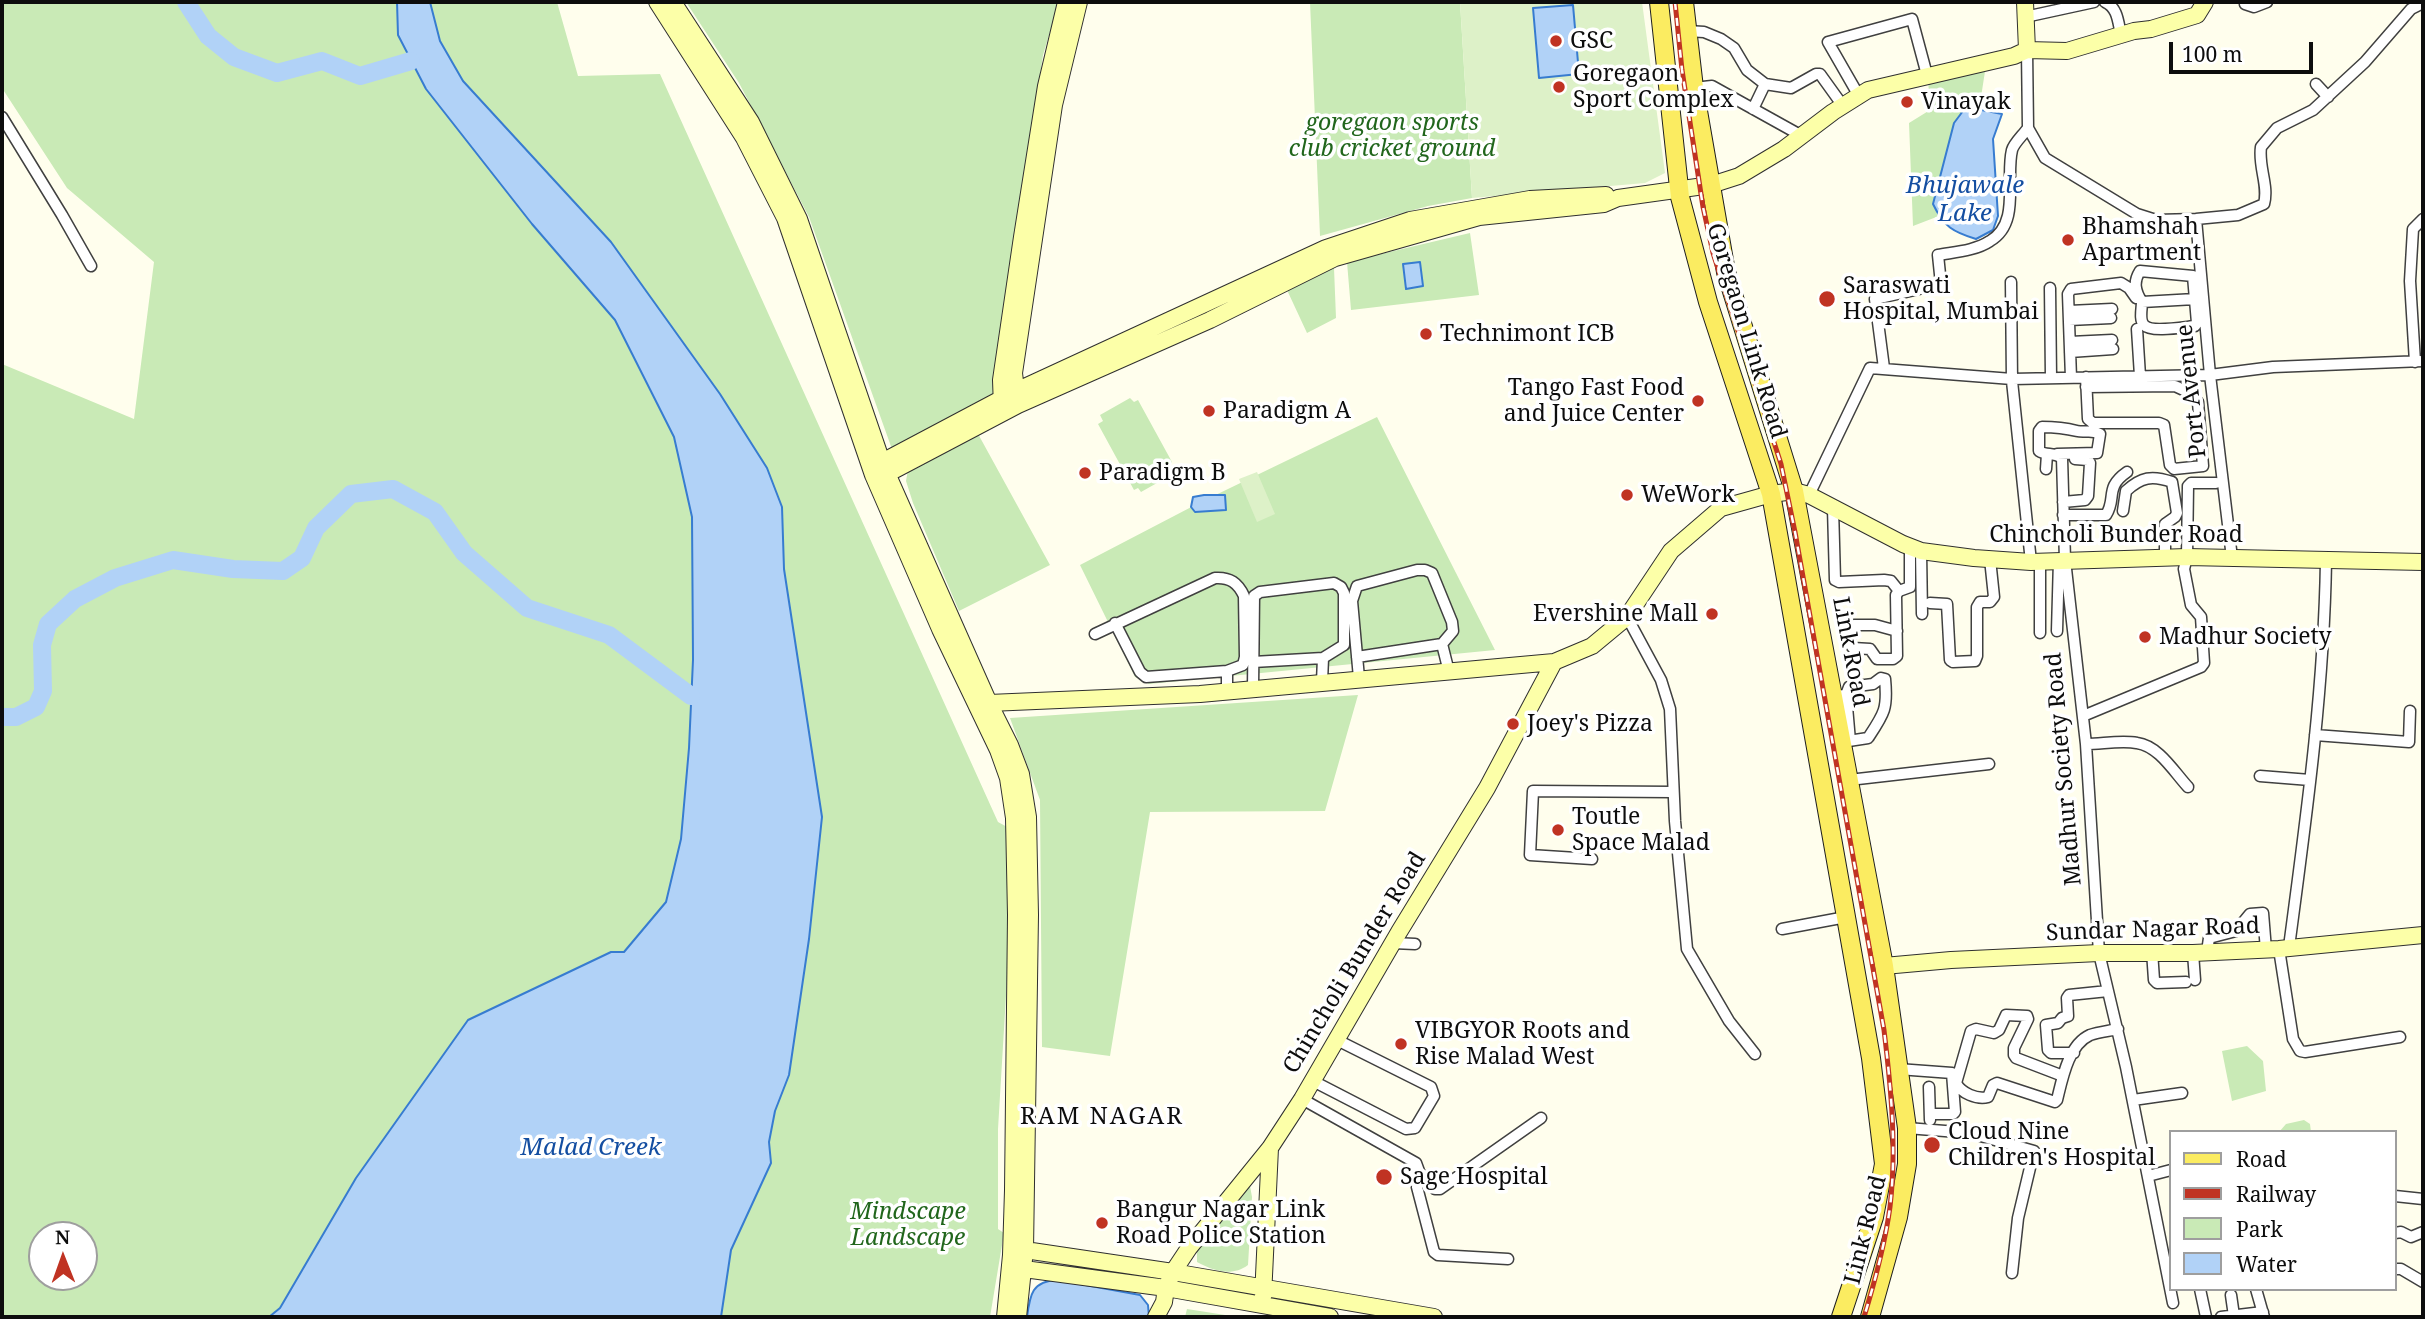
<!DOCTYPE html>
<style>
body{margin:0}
#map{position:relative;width:2425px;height:1319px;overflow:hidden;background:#fffeed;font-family:"Noto Serif",serif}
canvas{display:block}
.frame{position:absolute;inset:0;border:4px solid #0d0d0d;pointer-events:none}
.legend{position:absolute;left:2169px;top:1130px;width:228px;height:161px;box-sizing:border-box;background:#fff;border:2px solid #9e9e9e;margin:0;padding:9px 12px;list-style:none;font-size:21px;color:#0d0d0d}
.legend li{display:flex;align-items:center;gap:14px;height:35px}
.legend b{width:35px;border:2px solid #9e9e9e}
.north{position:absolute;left:28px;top:1221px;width:70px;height:70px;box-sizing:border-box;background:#fff;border:2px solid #9e9e9e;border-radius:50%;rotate:359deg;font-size:19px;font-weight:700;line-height:28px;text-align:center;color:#0d0d0d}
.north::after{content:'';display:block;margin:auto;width:24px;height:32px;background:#c03323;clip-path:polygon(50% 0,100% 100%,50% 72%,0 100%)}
.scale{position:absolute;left:2169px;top:42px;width:144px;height:32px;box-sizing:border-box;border:4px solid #0d0d0d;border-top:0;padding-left:9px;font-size:21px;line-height:24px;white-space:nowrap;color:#0d0d0d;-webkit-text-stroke:5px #fff;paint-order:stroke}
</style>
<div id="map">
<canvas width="2425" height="1319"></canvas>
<div class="frame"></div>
<ul class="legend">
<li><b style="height:9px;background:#fbec61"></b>Road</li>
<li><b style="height:9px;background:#c03323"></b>Railway</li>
<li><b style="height:19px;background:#c9eab6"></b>Park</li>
<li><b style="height:19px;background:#b1d2f7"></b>Water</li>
</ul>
<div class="north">N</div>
<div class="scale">100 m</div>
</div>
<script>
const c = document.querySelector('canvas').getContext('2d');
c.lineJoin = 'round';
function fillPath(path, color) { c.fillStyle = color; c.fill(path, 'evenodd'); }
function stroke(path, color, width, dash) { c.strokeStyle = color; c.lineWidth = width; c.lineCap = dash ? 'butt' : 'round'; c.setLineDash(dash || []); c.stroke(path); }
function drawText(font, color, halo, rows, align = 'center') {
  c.font = font + ' "Noto Serif",serif'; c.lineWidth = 7; c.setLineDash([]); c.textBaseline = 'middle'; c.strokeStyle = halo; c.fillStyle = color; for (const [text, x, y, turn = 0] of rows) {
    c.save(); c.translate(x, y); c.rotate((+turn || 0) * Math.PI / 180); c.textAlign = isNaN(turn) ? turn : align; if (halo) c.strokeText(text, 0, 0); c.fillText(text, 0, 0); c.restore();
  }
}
const green = new Path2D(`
 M2 2H397L398 35 577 274 615 320 674 437 692 517 693 660 689 748 681 839 666 902 624 952H611L468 1020 280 1308 269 1317H2V364L134 419 154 262 67 188 2 88ZM42 1235H84V1277H42Z
 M430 2H557L578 76 660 74 998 822 1009 828 1007 979 998 1129V1229L1004 1233 990 1317H721L731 1250 771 1163 769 1142 775 1110 789 1075 809 939 822 817 784 569 782 507 611 242 463 81 440 40Z
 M686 2H1059L1043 55 993 396 893 452 809 217 739 83Z
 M1310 2H1460L1472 198 1428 206 1320 236Z
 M1986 65 1979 110 1966 107 1954 123 1933 204 1939 216 1913 226 1909 123 1930 110 1928 78Z
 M1470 233 1479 295 1351 310 1347 262Z
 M1334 268 1336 318 1307 333 1287 290Z
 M1130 398 1134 402 1138 400 1172 462 1168 467 1173 474 1141 492 1138 488 1134 490 1098 424 1103 421 1100 415Z
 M1377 417 1495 650 1149 684 1135 677 1080 565 1199 503Z
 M977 432 1050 565 959 611 913 503 906 481 908 470Z
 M1358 695 1325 811 1150 812 1110 1056 1042 1047 1040 800 1010 718Z
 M2247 1046 2263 1061 2266 1091 2232 1101 2222 1051Z
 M2304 1120 2310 1124 2311 1132H2279L2286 1124Z
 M1250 1186 1252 1197 1248 1265C1232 1277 1214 1271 1197 1262V1251L1242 1188Z
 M1187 1309 1238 1317H1185Z`);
const pitch = new Path2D(`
 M1460 2H1642L1665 173 1645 183 1472 198Z
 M1257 472 1275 514 1257 522 1239 479Z`);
const water = new Path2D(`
 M397 2H430L440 41 463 81 611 242 720 394 767 468 782 507 784 569 822 817 809 939 789 1075 775 1111 769 1142 771 1163 731 1250 721 1317H269L280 1308 356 1178 468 1020 611 952H624L666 902 681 839 689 748 693 660 692 517 674 437 615 320 532 224 426 89 398 35Z
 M1573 5 1579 74 1539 78 1533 8Z
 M1966 107 2002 114 1993 139 1998 216 1993 230 1976 239C1953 232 1944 227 1933 204L1954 123Z
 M1420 262 1423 286 1406 289 1403 264Z
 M1204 495H1225L1226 510 1195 512 1191 507 1193 497Z
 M1058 1280 1140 1295 1148 1305 1149 1317H1027C1030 1294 1032 1281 1058 1280Z`);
const river = new Path2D(`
 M186 2 208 36 234 57 277 73 322 61 360 76 411 61
 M2 717H16L36 707 43 691 42 645 48 624 75 599 115 578 173 560 233 569 283 571 302 558 316 528 351 494 393 489 435 512 464 553 527 608 609 635 691 696`);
const street = new Path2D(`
 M2105 2C2118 8 2118 22 2121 35
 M2245 4 2254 7 2267 2
 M2025 17 2094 2
 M1687 31 1704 32 1721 39 1734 48 1747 70 1765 84 1753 109
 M2027 50 2028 128 2045 158 2137 214 2156 220 2196 219 2238 215 2264 204C2269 185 2258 167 2261 147L2277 128 2313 110 2365 62 2411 9 2423 3
 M1765 84 1791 88 1816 74H1820L1843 106
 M2316 84 2328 97
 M1694 88 1712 86 1802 136
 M1859 96 1828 42 1912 19 1927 75
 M2 117 62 215 91 266
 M2196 219 2210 375 2232 558
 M2011 282 2012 381 2031 562
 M2050 288 2051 378
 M2142 302C2142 308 2139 320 2144 325 2151 333 2184 327 2195 326L2197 323 2193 276 2140 271C2133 282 2135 291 2142 302L2195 299H2203
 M2069 311 2112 309
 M2069 320 2111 318
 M2137 329 2140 376
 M2070 342 2112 340
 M2070 352 2113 349
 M2415 362 2410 281 2413 229 2423 219
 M1884 368 1875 299 1941 284 1938 255C1954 252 1975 251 1990 241 2021 223 2005 179 2012 150 2014 143 2023 135 2028 128
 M2086 377 2088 419 2093 423H2159L2164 425 2170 465 2174 469 2203 466 2198 402 2188 392 2175 386 2086 387
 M2071 378 2068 294 2071 289 2121 283 2129 288 2136 298
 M2057 454 2097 453 2100 434C2092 429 2085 433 2077 431 2065 428 2054 427 2042 427L2039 431V451C2046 456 2054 452 2062 458L2065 560 2086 744 2099 953 2126 1067 2173 1303
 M2046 469 2047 454
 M1809 495 1870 368 2012 379 2210 375 2273 367 2423 361
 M2063 502 2085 500 2088 496 2090 463 2088 460 2075 459
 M1833 508 1835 580 1839 582 1884 580 1891 581 1899 591
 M2123 511 2126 491C2141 477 2152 475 2172 482L2177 513 2175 517 2165 524V558
 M2063 515H2106C2117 498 2104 488 2127 472
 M1921 551 1922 614
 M1930 603 1947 604 1950 660 1953 662 1975 661 1977 656V607L1980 602H1990L1994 597 1990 559
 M1627 617 1661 680 1670 709 1675 821 1687 949 1729 1021 1755 1054
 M1115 623 1140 672 1146 677 1227 671
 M1897 631 1875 625H1854L1850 629V644L1853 648 1870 649 1877 659H1893L1897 656 1896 595 1899 591 1910 587V547
 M2057 631 2059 560
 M2040 633V561
 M1095 634 1215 578C1230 577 1238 583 1244 596L1245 657 1243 665 1227 671V692
 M1357 657 1442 644
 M1253 662 1323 658
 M1359 678 1352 601 1357 586 1417 570H1425L1432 573 1452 622 1453 631 1442 644 1449 672
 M1253 689 1254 596 1260 592 1334 583 1341 587 1344 593V645L1323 658 1322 682
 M1846 695 1850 741
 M1833 696 1846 695 1849 687 1873 684 1881 678 1885 679C1888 709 1884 714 1868 738L1842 742
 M2083 716 2201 667 2204 663 2201 617 2191 605 2184 569 2187 557 2188 486 2191 483H2216
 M2315 735 2409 742 2410 711
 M2086 744C2102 744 2121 740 2137 743 2159 746 2174 772 2188 787
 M2260 776 2310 780
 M1849 780 1989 764
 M1592 859 1530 855 1533 791 1673 792
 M1782 929 1846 917
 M1393 943 1415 944
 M2289 947C2306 819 2324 691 2326 561
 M2279 949 2293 1039 2300 1051 2305 1052 2400 1037
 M2152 951 2154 980 2157 983 2186 982
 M2207 952 2209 938 2236 931 2250 914 2263 913 2266 950
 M2193 953 2195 980
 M2074 1053H2051L2048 1050 2046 1025 2058 1023 2062 1018 2068 1016 2067 998 2069 995 2108 991
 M1898 1069 1952 1073 1955 1112 1953 1114H1930
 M2063 1076 2016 1058 2014 1055V1048L2028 1019 2027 1016 2006 1015 1999 1030 1994 1033 1976 1029 1971 1031 1956 1083C1961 1093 1977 1100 1988 1097L1993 1085 1997 1083 2055 1102 2057 1100C2062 1080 2068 1045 2090 1035 2098 1032 2109 1031 2118 1029
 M1311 1080 1406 1129 1415 1128 1434 1096 1431 1087 1335 1039
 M1929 1087 1930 1120
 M1302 1099 1416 1163 1420 1174 1417 1187 1434 1252 1438 1255 1508 1259
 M2133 1100 2182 1093
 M1907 1128 1970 1133 2034 1151 2018 1218 2012 1273
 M1420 1174 1428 1178 1435 1189H1440L1541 1118
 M2148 1176 2171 1170
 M2395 1196 2423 1199
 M2395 1233 2401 1232 2411 1237 2423 1232
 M2395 1269H2401L2423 1282
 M2200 1289 2206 1317
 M2256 1289 2264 1317
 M2231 1295 2234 1316
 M2221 1317 2263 1312`);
const secondary = new Path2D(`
 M657 2 744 138 785 218 873 475 940 629 998 750 1008 778 1014 818 1016 915 1013 1190 1011 1255 1005 1317
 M673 2 751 122 799 219 882 462 989 703 1010 745 1021 774 1028 817 1030 915 1025 1250 1018 1317
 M2025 2 2027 50
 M1017 399 1014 373 1054 105 1079 2
 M1002 407 1001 380 1022 237 1046 86 1066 2
 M877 470 882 462 1016 391 1326 248 1410 220 1530 199 1606 195
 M873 475 887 474 1018 405 1210 320 1335 258 1479 217 1604 204 1618 198 1711 185 1739 176 1784 149 1833 112 1868 90 2014 56 2027 50 2067 51 2134 31 2151 29 2197 15 2205 2
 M977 706 989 703 1200 694 1554 662 1592 646 1627 617 1671 551 1721 508 1771 494 1794 491 1809 495 1903 544 1921 551 1974 558 2031 562 2187 557 2423 562
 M1884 966 1951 960 2099 953H2193L2279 949 2423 935
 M1016 1253 1025 1250 1173 1272 1434 1317
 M1018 1262 1024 1269 1166 1288 1330 1317
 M1263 1297 1270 1148
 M1156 1317 1164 1302 1166 1288 1173 1272 1189 1248 1270 1148 1302 1099 1399 932 1487 788 1554 662`);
const primary = new Path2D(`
 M1659 2 1680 197 1708 302 1771 494 1871 1058 1884 1164 1874 1217 1841 1317
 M1684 2 1694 88 1726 272 1794 491 1884 966 1907 1128V1164L1898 1217 1870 1317`);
const rail = new Path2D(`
 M1675 2 1682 70 1703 207 1713 253 1781 464 1795 532 1884 1030C1891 1088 1897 1148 1890 1207 1885 1244 1875 1281 1864 1317`);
const markers = [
 [1556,41,7,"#c03323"],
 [1559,87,7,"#c03323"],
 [1907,102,7,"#c03323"],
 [2068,240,7,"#c03323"],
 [1827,299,9,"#c03323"],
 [1426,334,7,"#c03323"],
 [1698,401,7,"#c03323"],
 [1209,411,7,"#c03323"],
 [1085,473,7,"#c03323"],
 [1627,495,7,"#c03323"],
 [1712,614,7,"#c03323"],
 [2145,637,7,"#c03323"],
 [1513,724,7,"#c03323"],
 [1558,830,7,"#c03323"],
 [1401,1044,7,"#c03323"],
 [1932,1145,9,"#c03323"],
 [1384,1177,9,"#c03323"],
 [1102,1223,7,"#c03323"]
];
const poiNames = [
 ["GSC",1570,41],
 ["Goregaon",1573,74],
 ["Sport Complex",1573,100],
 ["Vinayak",1921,102],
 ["Bhamshah",2082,227],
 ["Apartment",2082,253],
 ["Saraswati",1843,286],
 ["Hospital, Mumbai",1843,312],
 ["Technimont ICB",1440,334],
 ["Tango Fast Food",1684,388,"right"],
 ["and Juice Center",1684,414,"right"],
 ["Paradigm A",1223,411],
 ["Paradigm B",1099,473],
 ["WeWork",1641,495],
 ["Evershine Mall",1698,614,"right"],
 ["Madhur Society",2159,637],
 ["Joey's Pizza",1527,724],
 ["Toutle",1572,817],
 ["Space Malad",1572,843],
 ["VIBGYOR Roots and",1415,1031],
 ["Rise Malad West",1415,1057],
 ["Cloud Nine",1948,1132],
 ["Children's Hospital",1948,1158],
 ["Sage Hospital",1400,1177],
 ["Bangur Nagar Link",1116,1210],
 ["Road Police Station",1116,1236]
];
const parkNames = [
 ["goregaon sports",1392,123],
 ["club cricket ground",1392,149],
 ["Mindscape",908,1212],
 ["Landscape",908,1238]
];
const streetNames = [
 ["Goregaon Link Road",1746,331,73],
 ["Port Avenue",2192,391,-96],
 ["Chincholi Bunder Road",2116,535],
 ["Link Road",1850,652,79],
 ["Madhur Society Road",2064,769,-95],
 ["Sundar Nagar Road",2153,930,-2],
 ["Chincholi Bunder Road",1355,963,-59],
 ["Link Road",1866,1230,-76]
];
const waterNames = [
 ["Bhujawale",1965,186],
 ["Lake",1965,214],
 ["Malad Creek",591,1148]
];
const neighbourhoodNames = [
 ["RAM NAGAR",1102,1117]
];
fillPath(green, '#c9eab6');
fillPath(pitch, '#ddf1c8');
fillPath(water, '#b1d2f7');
stroke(water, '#377cd0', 2);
stroke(river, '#b1d2f7', 18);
stroke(street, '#404040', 13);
stroke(secondary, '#2f2f2f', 18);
stroke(primary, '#1e1e1e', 20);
stroke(street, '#fff', 10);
stroke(secondary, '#fcffa8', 16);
stroke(primary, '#fbec61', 18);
stroke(rail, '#c03323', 5);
stroke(rail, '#fff', 2.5, [8]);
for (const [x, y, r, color] of markers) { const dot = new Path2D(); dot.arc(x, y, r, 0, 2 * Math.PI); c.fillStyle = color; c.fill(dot); stroke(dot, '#fff', 2.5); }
drawText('23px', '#0d0d0d', '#fff', poiNames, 'left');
drawText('italic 23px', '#21661c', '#fff', parkNames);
drawText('23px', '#0d0d0d', '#fff', streetNames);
drawText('italic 24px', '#144ea1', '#fff', waterNames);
c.letterSpacing = '2px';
drawText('24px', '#0d0d0d', '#fff', neighbourhoodNames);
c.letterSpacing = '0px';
</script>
